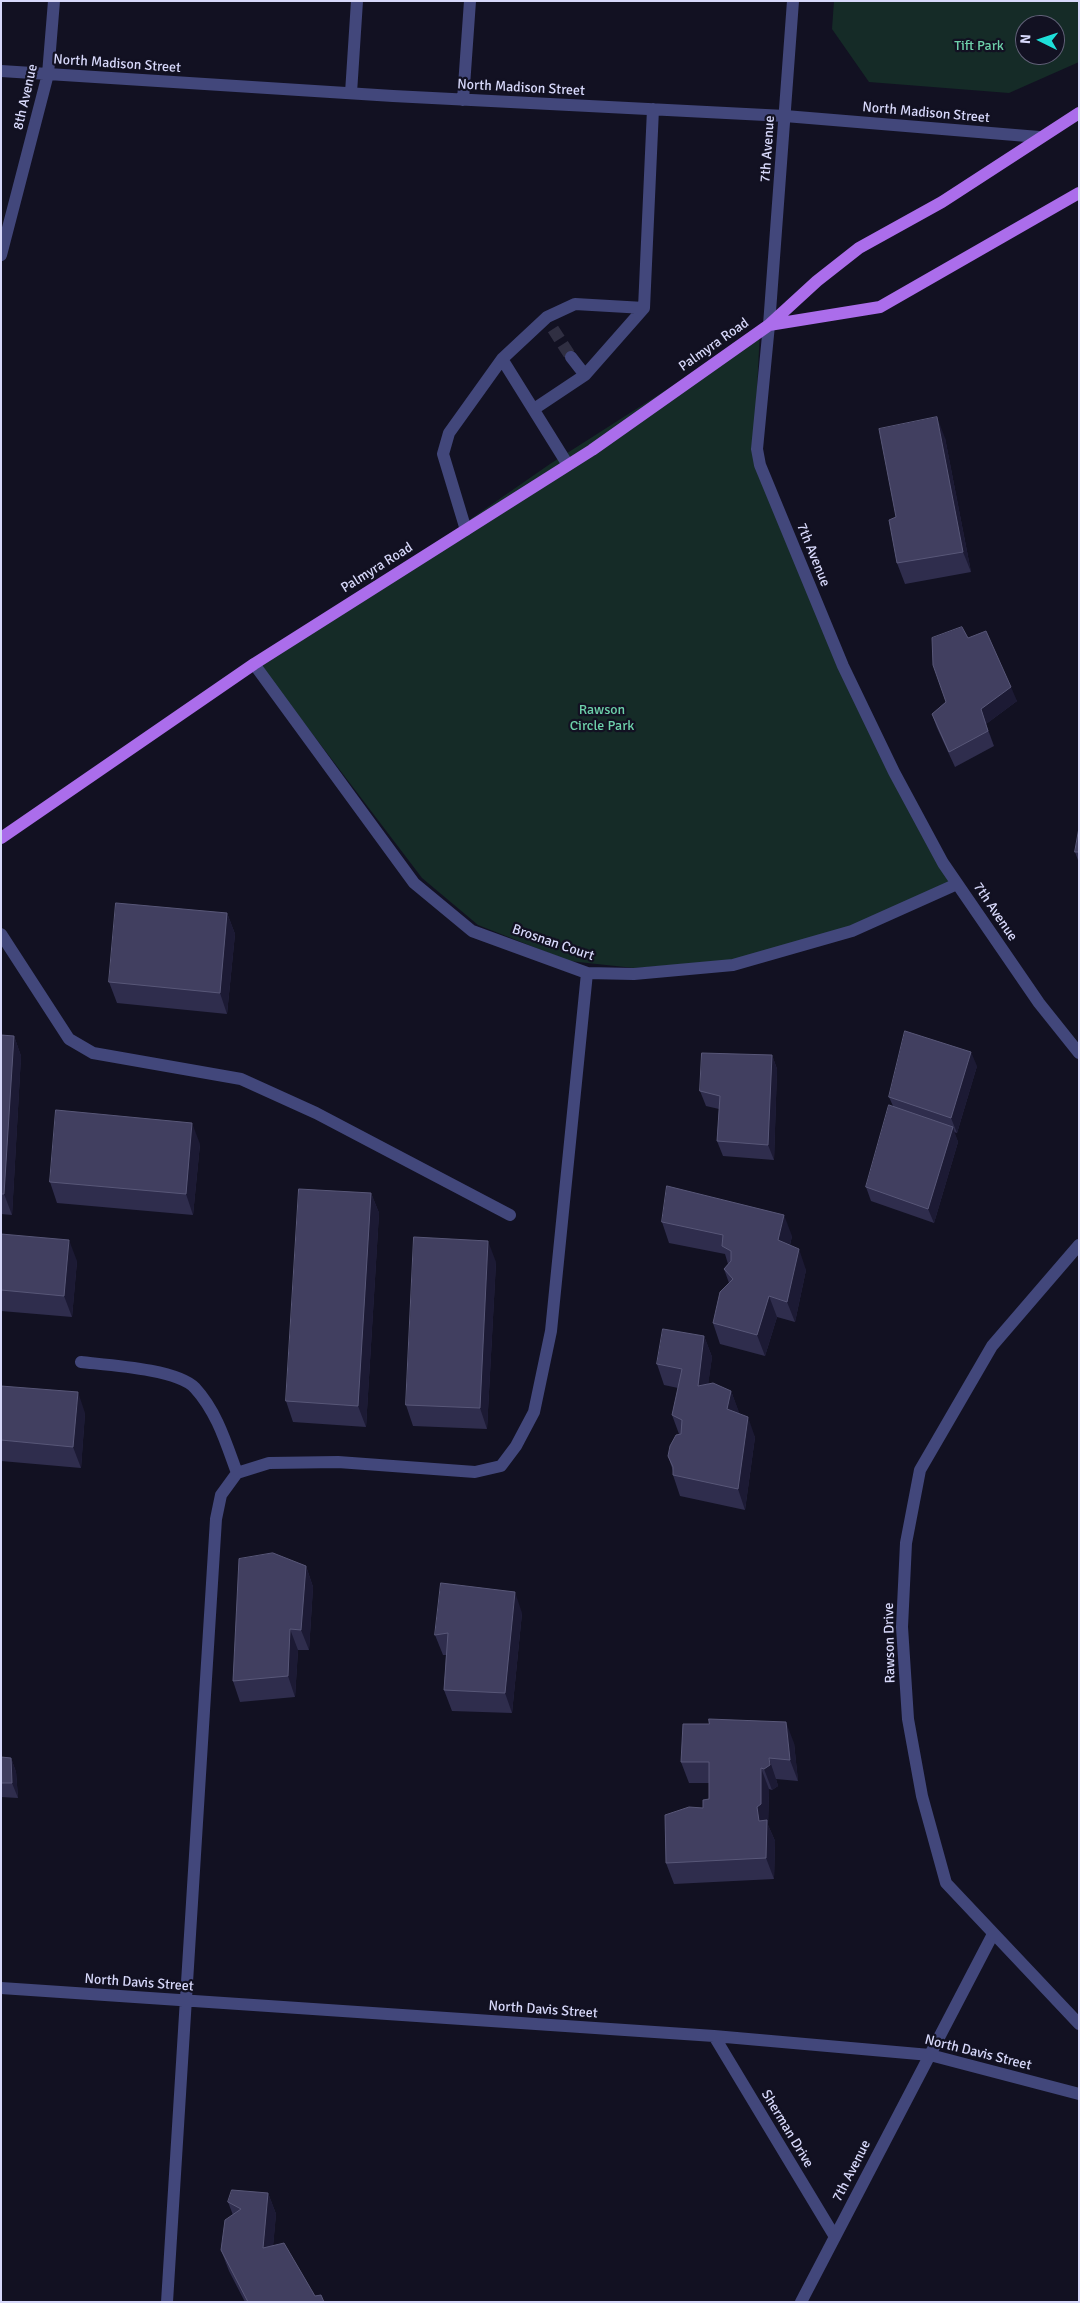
<!DOCTYPE html>
<style>
body{margin:0}
#map{position:relative;width:1080px;height:2303px;overflow:hidden;background:#121122;font-family:Signika,sans-serif}
canvas{display:block}
.frame{position:absolute;inset:0;border:2px solid #d7d8fa;pointer-events:none}
.north{position:absolute;left:1015px;top:15px;width:50px;height:50px;box-sizing:border-box;background:#121122;border:1px solid #616178;border-radius:50%;rotate:274deg;font-size:14px;font-weight:700;line-height:20px;text-align:center;color:#d7d8fa}
.north::after{content:'';display:block;margin:auto;width:18px;height:22px;background:#1edfd9;clip-path:polygon(50% 0,100% 100%,50% 72%,0 100%)}
</style>
<div id="map">
<canvas width="1080" height="2303"></canvas>
<div class="frame"></div>
<div class="north">N</div>
</div>
<script>
const c = document.querySelector('canvas').getContext('2d');
c.lineJoin = 'round';
function fillPath(path, color) { c.fillStyle = color; c.fill(path, 'evenodd'); }
function stroke(path, color, width, dash) { c.strokeStyle = color; c.lineWidth = width; c.lineCap = dash ? 'butt' : 'round'; c.setLineDash(dash || []); c.stroke(path); }
function drawText(font, color, halo, rows, align = 'center') {
  c.font = font + ' Signika,sans-serif'; c.lineWidth = 4.5; c.setLineDash([]); c.textBaseline = 'middle'; c.strokeStyle = halo; c.fillStyle = color; for (const [text, x, y, turn = 0] of rows) {
    c.save(); c.translate(x, y); c.rotate((+turn || 0) * Math.PI / 180); c.textAlign = isNaN(turn) ? turn : align; if (halo) c.strokeText(text, 0, 0); c.fillText(text, 0, 0); c.restore();
  }
}
const green = new Path2D(`
 M834 1H1079V62L1009 93 869 82 832 29ZM1025 25H1055V55H1025Z
 M760 330 754 449 838 665 952 882 853 926 732 961 634 968 569 961 478 925 422 878 260 665 550 464Z`);
const minorTunnel = new Path2D(`
 M553 329 571 357`);
const minor = new Path2D(`
 M793 1 769 325 757 449 760 465 843 666 894 772 943 863 1039 1003 1079 1053
 M1 71 393 96 785 116 1039 137
 M351 93 357 1
 M463 100 470 1
 M1 255 48 74 54 1
 M571 357 585 375
 M502 359 568 465
 M534 409 585 375 644 308
 M466 530 443 454 449 433 502 359 547 317 575 304 644 308 653 109
 M254 664 414 883 472 931 587 973 634 974 733 965 852 931 957 884
 M1 934 69 1039 93 1053 241 1079 316 1113 510 1215
 M1079 1245 992 1346 920 1470 906 1543 902 1627 908 1719 922 1796 946 1883 1079 2024
 M81 1362C107 1365 177 1369 195 1388 217 1412 226 1443 237 1473
 M1 1988 714 2036 930 2055 1079 2094
 M714 2036 835 2237
 M167 2302 216 1519 221 1495 237 1473 269 1463 338 1462 475 1472 501 1466 516 1446 534 1412 551 1331 587 973
 M801 2302 993 1934`);
const major = new Path2D(`
 M769 325 880 307 1079 193
 M1 838 254 664 592 450 769 325 817 281 859 248 942 202 1079 113`);
const wall = new Path2D(`
 M945 438 971 572 905 584 897 563 896 517Z
 M968 638 1017 701 986 724 994 746 955 767 937 728 932 714 946 702Z
 M1079 828V863L1075 852Z
 M227 913 235 934 227 1014 117 1003 109 982Z
 M1 1035 14 1036 21 1056 12 1215 1 1214Z
 M772 1055 777 1069 774 1160 723 1156 717 1141 719 1109 706 1106 700 1091Z
 M977 1066 957 1133 954 1132 958 1142 934 1223 871 1201 866 1187 893 1106 889 1097Z
 M200 1144 193 1215 57 1203 50 1182Z
 M371 1193 379 1213 366 1427 293 1422 286 1401Z
 M662 1222 792 1236 790 1245 806 1270 795 1322 777 1317 765 1356 720 1344 713 1323 729 1283 724 1269 728 1264 725 1254 669 1243Z
 M1 1234 77 1261 72 1317 1 1311Z
 M496 1262 487 1429 413 1426 406 1405Z
 M704 1336 712 1357 708 1384 731 1391 739 1413 755 1437 745 1510 680 1496 673 1475V1471L668 1456 679 1434 672 1415 678 1388 664 1385 657 1364Z
 M1 1386 85 1413 81 1468 1 1461Z
 M306 1566 313 1587 309 1650H298L295 1697 240 1702 233 1681Z
 M522 1613 512 1713 452 1711 444 1690 446 1655H443L435 1635Z
 M794 1743 798 1781 776 1779 778 1786 772 1790 769 1789 768 1825 775 1841 774 1879 674 1884 666 1863 709 1799V1783H689L681 1762Z
 M1 1757 11 1758 16 1772 18 1798 1 1797Z
 M268 2193 276 2214 273 2246 315 2296 324 2302H245L229 2271 221 2250 233 2215 228 2202Z`);
const shadedWall = new Path2D(`
 M937 417 945 438 971 572 963 552Z
 M1011 687 1017 701 986 724 994 746 981 709Z
 M227 913 235 934 227 1014 220 993Z
 M14 1036 21 1056 12 1215 4 1194Z
 M971 1052 977 1066 957 1133 951 1118Z
 M772 1055 777 1069 774 1160 768 1145Z
 M192 1123 200 1144 193 1215 186 1194Z
 M953 1127 958 1142 934 1223 928 1209Z
 M371 1193 379 1213 366 1427 358 1406Z
 M784 1215 792 1236 786 1261 778 1240Z
 M69 1240 77 1261 72 1317 64 1296Z
 M488 1241 496 1262 487 1429 480 1408Z
 M799 1249 806 1270 795 1322 787 1302Z
 M769 1296 777 1317 765 1356 757 1335Z
 M704 1336 712 1357 705 1407 698 1386Z
 M731 1391 739 1412 735 1429 727 1409Z
 M78 1392 85 1413 81 1468 73 1447Z
 M748 1417 755 1437 745 1510 738 1489Z
 M306 1566 313 1587 309 1650 301 1630Z
 M515 1592 522 1613 512 1713 505 1693Z
 M290 1629 298 1650 295 1697 288 1676Z
 M786 1722 794 1743 798 1781 790 1760Z
 M11 1758 16 1772 18 1798 12 1783Z
 M769 1758 776 1779 778 1786 772 1790 764 1769Z
 M761 1768 769 1789 768 1825 775 1841 774 1879 766 1858 759 1821 757 1807Z
 M268 2193 276 2214 271 2269 263 2248Z`);
const building = new Path2D(`
 M937 417 963 552 897 563 889 520 896 517 879 429Z
 M962 627 968 638 986 631 1011 687 981 709 988 731 949 752 932 714 946 702 933 665 932 638Z
 M1079 828V852H1075Z
 M116 903 227 913 220 993 109 982Z
 M905 1031 971 1052 951 1118 889 1097Z
 M1 1035 14 1036 4 1194H1Z
 M702 1053 772 1055 768 1145 717 1141 720 1096 700 1091Z
 M889 1105 953 1127 928 1209 866 1187Z
 M56 1110 192 1123 186 1194 50 1182Z
 M667 1186 784 1215 778 1240 799 1249 787 1302 769 1296 757 1335 713 1323 720 1292 733 1279 724 1269 731 1261V1251L722 1246 723 1235 662 1222Z
 M299 1189 371 1193 358 1406 286 1401Z
 M1 1234 69 1240 64 1296 1 1290Z
 M414 1237 488 1241 480 1408 406 1405Z
 M663 1329 704 1336 698 1386 713 1383 731 1391 727 1409 748 1417 738 1489 673 1475V1467L668 1456 670 1446 676 1435 681 1434 682 1420 672 1415 682 1369 657 1364Z
 M1 1386 78 1392 73 1447 1 1440Z
 M273 1553 306 1566 301 1630 290 1629 288 1676 233 1681 239 1559Z
 M441 1583 515 1592 505 1693 444 1690 448 1633 435 1635Z
 M709 1719 786 1722 790 1760 769 1758 770 1765 764 1769 761 1768V1804L757 1807 759 1821 767 1820 766 1858 666 1863 665 1815 689 1807 703 1808V1800L709 1799V1762H681L683 1724H709Z
 M1 1757 11 1758 12 1783H1Z
 M232 2190 268 2193 263 2248 284 2243 315 2296 321 2295 324 2302H248L221 2250 225 2220 241 2209 228 2202Z`);
const parkNames = [
 ["Tift Park",979,46],
 ["Rawson",602,710],
 ["Circle Park",602,726]
];
const streetNames = [
 ["North Madison Street",117,64,4],
 ["North Madison Street",521,88,3],
 ["8th Avenue",26,97,-77],
 ["North Madison Street",926,113,5],
 ["7th Avenue",768,149,-86],
 ["Palmyra Road",714,345,-35],
 ["7th Avenue",813,555,68],
 ["Palmyra Road",377,568,-32],
 ["7th Avenue",995,912,56],
 ["Brosnan Court",553,943,19],
 ["Rawson Drive",890,1643,-91],
 ["North Davis Street",139,1983,4],
 ["North Davis Street",543,2010,4],
 ["North Davis Street",978,2053,14],
 ["Sherman Drive",787,2129,59],
 ["7th Avenue",852,2171,-63]
];
fillPath(green, '#152b27');
stroke(minorTunnel, '#302f42', 12, [12, 6]);
stroke(minor, '#42477b', 12);
stroke(major, '#ab6deb', 12);
fillPath(wall, '#2f2d4d');
fillPath(shadedWall, '#1c1a34');
fillPath(building, '#413f60');
stroke(building, '#585778', 1);
drawText('14px', '#6dd0aa', '#121122', parkNames);
drawText('14px', '#d7d8fa', '#121122', streetNames);
</script>
